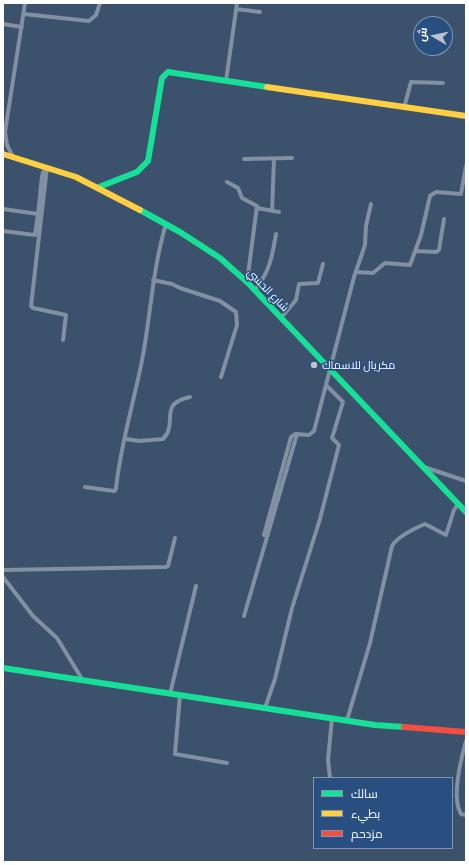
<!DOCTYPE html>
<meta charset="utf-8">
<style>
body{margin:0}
#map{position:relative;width:469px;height:865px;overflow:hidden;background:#3c516c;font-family:"Exo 2",Cairo,sans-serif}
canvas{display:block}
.frame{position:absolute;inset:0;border:4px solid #fff;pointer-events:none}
.legend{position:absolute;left:313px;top:777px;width:140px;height:72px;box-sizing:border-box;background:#284f80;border:1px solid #7e95b3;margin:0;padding:5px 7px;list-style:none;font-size:12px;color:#fff}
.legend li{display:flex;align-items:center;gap:8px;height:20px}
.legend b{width:20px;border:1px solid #7e95b3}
.north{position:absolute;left:413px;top:16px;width:40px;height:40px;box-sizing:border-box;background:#284f80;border:1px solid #7e95b3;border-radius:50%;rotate:279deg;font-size:11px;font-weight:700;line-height:16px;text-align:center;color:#fff}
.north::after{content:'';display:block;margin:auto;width:14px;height:18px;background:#bbc2cc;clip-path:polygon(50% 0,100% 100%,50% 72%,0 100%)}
</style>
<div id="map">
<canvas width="469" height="865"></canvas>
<div class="frame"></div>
<ul class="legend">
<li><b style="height:5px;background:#16e098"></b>سالك</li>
<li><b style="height:5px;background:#ffcf43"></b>بطيء</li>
<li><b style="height:5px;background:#f24e42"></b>مزدحم</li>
</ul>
<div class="north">ش</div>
</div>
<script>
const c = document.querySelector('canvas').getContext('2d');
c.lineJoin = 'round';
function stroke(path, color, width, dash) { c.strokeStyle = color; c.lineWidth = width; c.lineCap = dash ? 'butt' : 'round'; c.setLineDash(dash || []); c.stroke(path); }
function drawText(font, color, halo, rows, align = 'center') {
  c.font = font + ' "Exo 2",Cairo,sans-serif'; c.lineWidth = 3; c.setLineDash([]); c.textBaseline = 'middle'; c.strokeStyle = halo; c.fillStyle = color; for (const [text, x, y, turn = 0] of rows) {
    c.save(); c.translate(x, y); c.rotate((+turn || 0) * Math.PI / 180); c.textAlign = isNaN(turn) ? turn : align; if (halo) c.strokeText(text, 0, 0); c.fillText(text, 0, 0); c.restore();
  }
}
const street = new Path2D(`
 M236 9 260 12
 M24 14 89 21 96 15 100 3
 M3 24 22 27
 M226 81 237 3
 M404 108 411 82 443 83
 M13 157 7 145 5 132 25 3
 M244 159 292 158
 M47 167 31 306 33 308 66 315 63 340
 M227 182 238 188 242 198 257 206 247 282
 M257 208 279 212
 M3 209 38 214 42 177 43 172 47 170
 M272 211 274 159
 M3 231 35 235 38 214
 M416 251 436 252 439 250 444 219
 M356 272 373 273 385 263 410 265 421 235 430 196 436 192 461 194 466 166
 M153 280 172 284 180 288 220 301 236 312 237 325 221 377
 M255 290C270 271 272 257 276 234
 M281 318 296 300 299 284 318 283 323 264
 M126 439 139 441 163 439C179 423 157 404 190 397
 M424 467 466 481
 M85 487 114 491 116 489C120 445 135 399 143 355 151 311 153 267 166 224
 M264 535 291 437 295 434 309 435 314 431 354 277 365 245 366 226 371 204
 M3 570 166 567 168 566 175 538
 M3 577 33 616 57 638 82 679
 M244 616 297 434
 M170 694 196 586
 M180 695 175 754 227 763
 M265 708 275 679 292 608 320 519 339 445 332 438 343 402 326 385
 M347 720 370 643 392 546C397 537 415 528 425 524L446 535 454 510 458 504
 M466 741C461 759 451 798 461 814L466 815
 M330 778 328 760 332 718`);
const fast = new Path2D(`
 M99 187 137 172 148 161 162 78 168 72 267 87
 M140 210 180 232 220 258 247 282 466 512
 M3 668 375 725 404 727`);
const slow = new Path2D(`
 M267 87 466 116
 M3 154 76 177 140 210`);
const jam = new Path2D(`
 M404 727 466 732`);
const markers = [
 [314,365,4,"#bbc2cc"]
];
const streetNames = [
 ["شارع الحسي",268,290,46]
];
const poiNames = [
 ["مكريال للاسماك",322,365]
];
stroke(street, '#8291a2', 4);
stroke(fast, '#16e098', 6);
stroke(slow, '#ffcf43', 6);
stroke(jam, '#f24e42', 6);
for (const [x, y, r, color] of markers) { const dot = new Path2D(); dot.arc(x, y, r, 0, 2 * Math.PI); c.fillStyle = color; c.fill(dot); stroke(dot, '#284f80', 1.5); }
drawText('11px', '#fff', '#284f80', streetNames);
drawText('11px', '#fff', '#284f80', poiNames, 'left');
</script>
